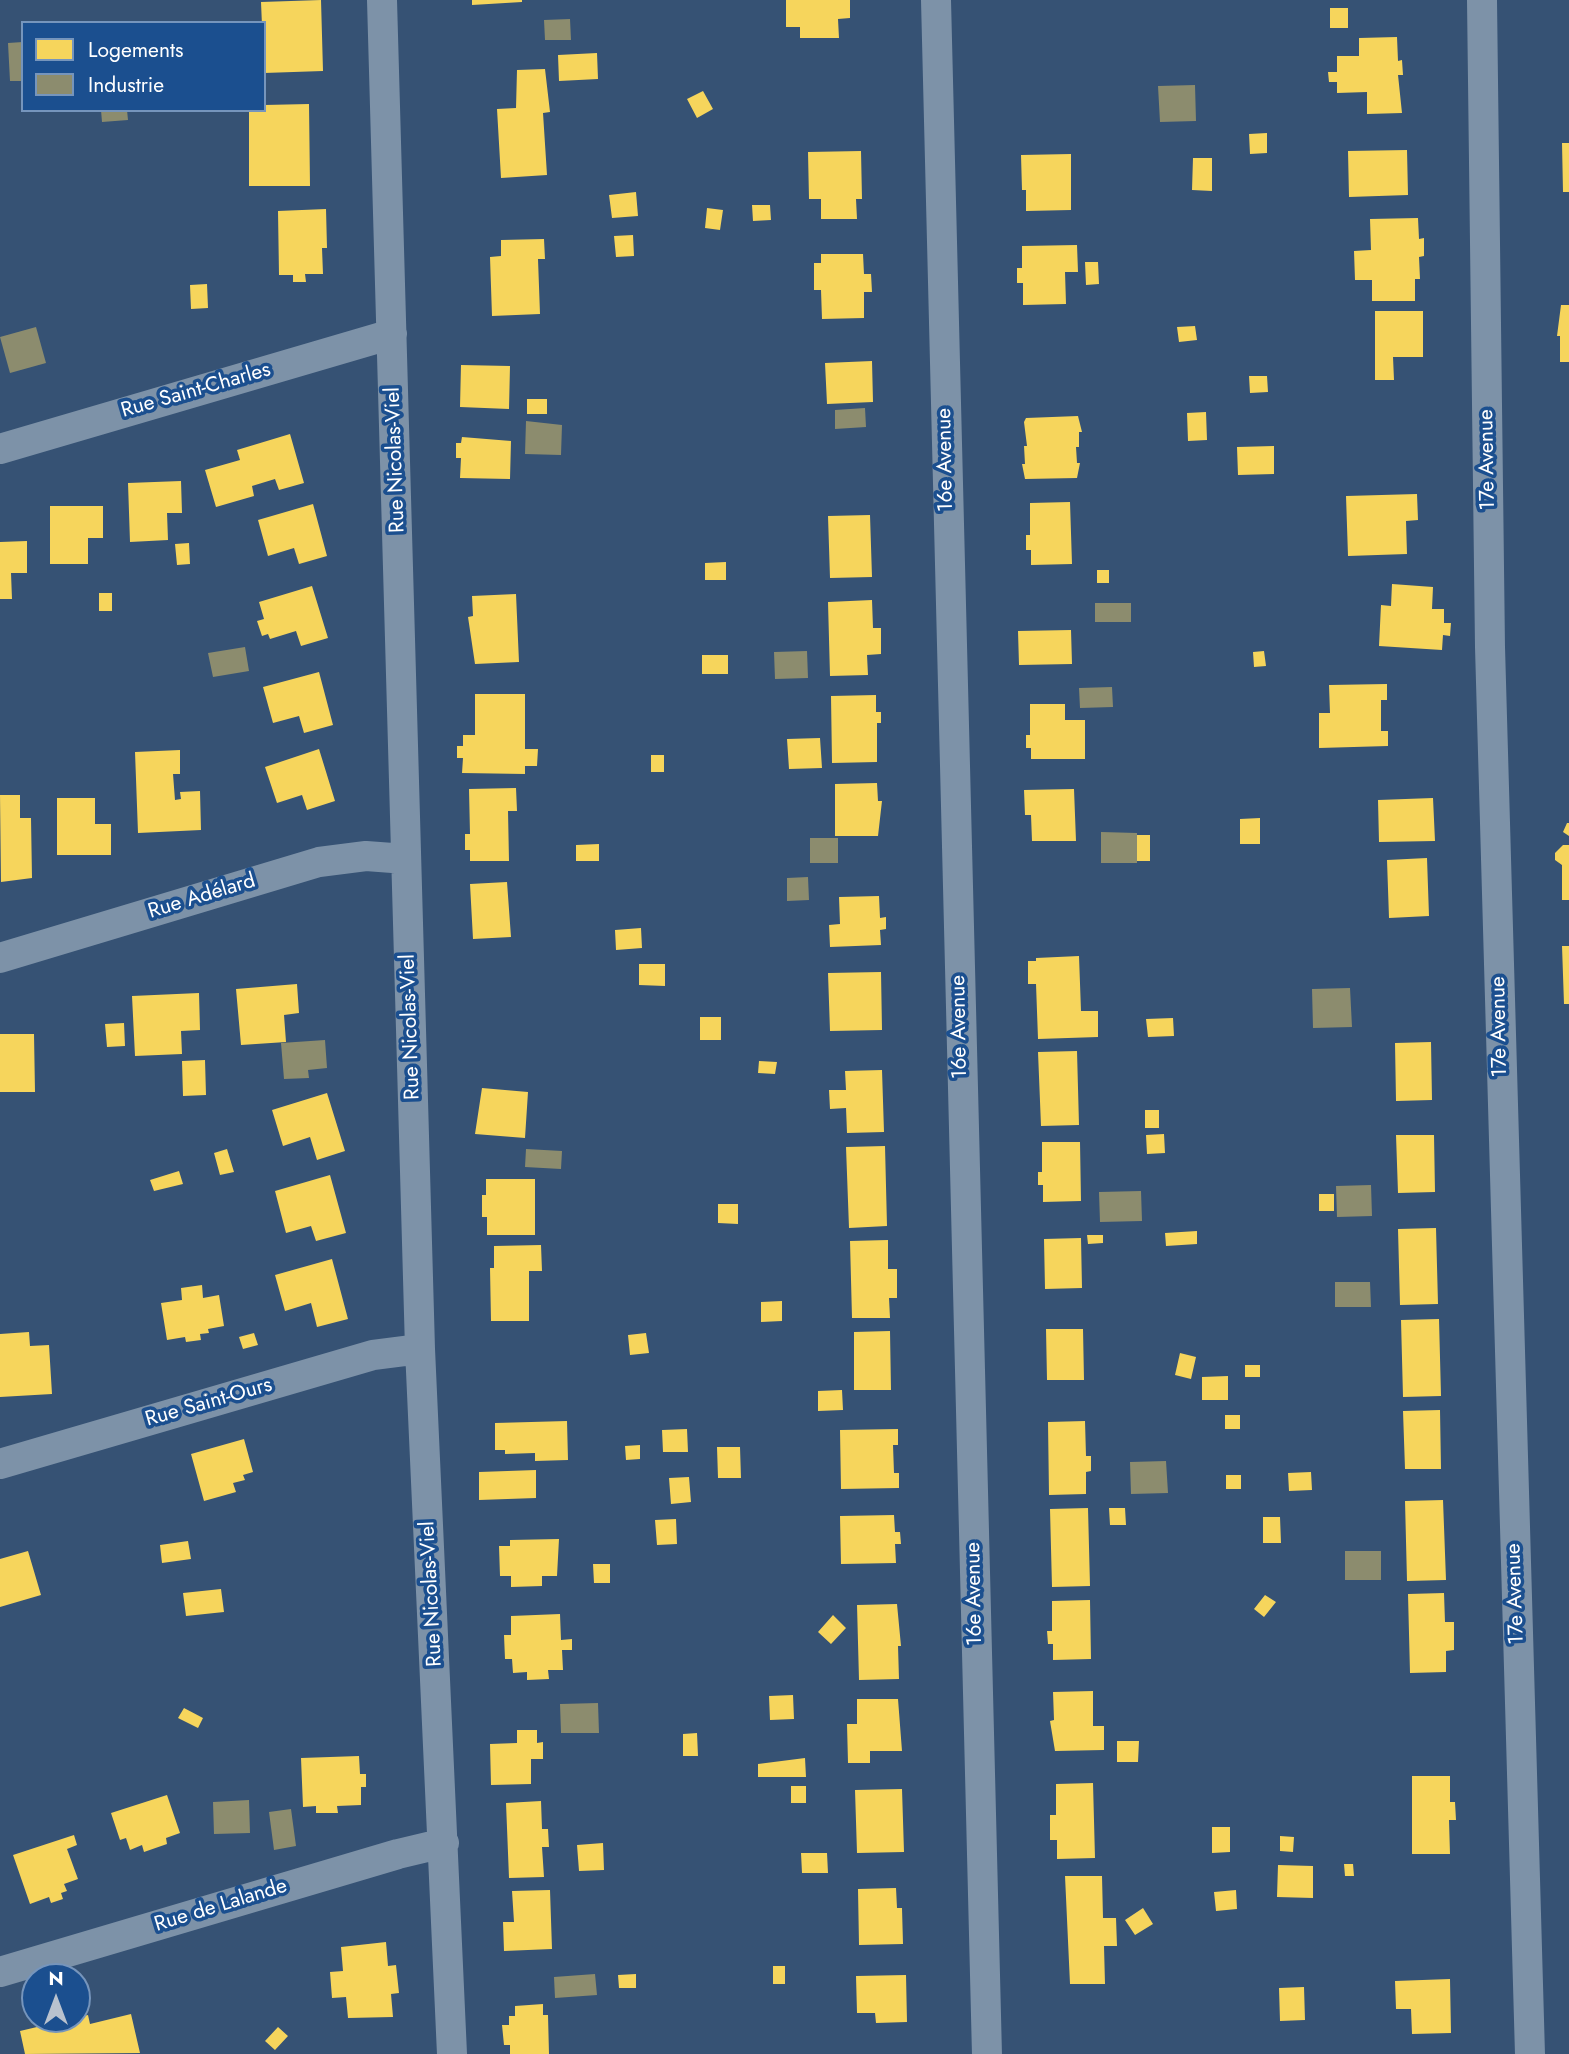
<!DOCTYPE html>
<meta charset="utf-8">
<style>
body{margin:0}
#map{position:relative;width:1569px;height:2054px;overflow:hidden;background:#365274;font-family:Jost,sans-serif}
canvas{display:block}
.legend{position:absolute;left:21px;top:21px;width:245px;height:91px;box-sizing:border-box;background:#1b4f8f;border:2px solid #7695bc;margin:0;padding:9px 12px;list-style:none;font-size:21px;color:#fff}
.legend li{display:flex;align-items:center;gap:14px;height:35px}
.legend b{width:35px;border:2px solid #7695bc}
.north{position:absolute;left:21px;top:1963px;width:70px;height:70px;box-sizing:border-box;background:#1b4f8f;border:2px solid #7695bc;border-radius:50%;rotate:0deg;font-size:19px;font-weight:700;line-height:28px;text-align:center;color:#fff}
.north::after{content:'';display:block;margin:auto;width:24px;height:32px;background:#b9c2ce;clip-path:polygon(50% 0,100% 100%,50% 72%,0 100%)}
</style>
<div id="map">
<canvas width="1569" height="2054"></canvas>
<ul class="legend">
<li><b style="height:19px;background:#f6d55c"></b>Logements</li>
<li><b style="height:19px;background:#8c8c6e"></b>Industrie</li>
</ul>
<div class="north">N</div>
</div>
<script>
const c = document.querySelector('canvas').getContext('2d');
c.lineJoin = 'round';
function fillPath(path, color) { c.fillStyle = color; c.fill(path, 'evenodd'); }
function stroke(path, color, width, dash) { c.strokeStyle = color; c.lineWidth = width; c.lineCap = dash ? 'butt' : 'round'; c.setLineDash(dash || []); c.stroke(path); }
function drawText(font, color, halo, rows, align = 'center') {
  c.font = font + ' Jost,sans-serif'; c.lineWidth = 7; c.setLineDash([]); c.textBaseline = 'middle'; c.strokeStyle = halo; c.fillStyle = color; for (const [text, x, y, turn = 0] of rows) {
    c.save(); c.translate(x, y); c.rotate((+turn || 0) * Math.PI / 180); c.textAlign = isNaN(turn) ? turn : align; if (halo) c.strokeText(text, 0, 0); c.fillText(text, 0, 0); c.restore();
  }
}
const homes = new Path2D(`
 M321 0 323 71 264 73 261 2Z
 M472 0H522V2L472 5Z
 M786 0H850V18L838 19 839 38H800V27H786Z
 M1330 8H1348V28H1330Z
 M1397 37 1398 61 1402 60 1403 75H1398L1402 113 1367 114V92L1337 93V82H1329L1328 72H1337V56H1359V38Z
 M597 53 598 79 559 81 558 55Z
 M545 69 550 112 543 113 547 175 501 178 497 109 516 108 517 70Z
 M703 91 713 109 697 118 687 99Z
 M309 104 310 186H249V110H264V105Z
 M1267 133V153L1250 154 1249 134Z
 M1562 143H1569V192H1563Z
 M1407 150 1408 195 1349 197 1348 151Z
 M861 151 862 199H856L857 219H821V199H809L808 152Z
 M1071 154V210L1026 211V190H1022L1021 155Z
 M1193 158H1212V191L1192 190Z
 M636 192 638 216 612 218 609 195Z
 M752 205H770L771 220 753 221Z
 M707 208 723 210 720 230 705 228Z
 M326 209 327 248H322L323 274H305L306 282H293V275H279L278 211Z
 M1418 218 1419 239 1424 238V256L1419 257 1420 279H1415V301H1372V280H1355L1354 251 1371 250 1370 219Z
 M633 235 634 256 616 257 614 236Z
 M544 239 545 259H538L540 314 492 316 490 257 501 256V240Z
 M1077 245 1078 272H1065L1066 304 1023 305V283H1017V268H1022V246Z
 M821 254H863L864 274H871L872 292H864V318L822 319 821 290H814V263H821Z
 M1085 262H1098L1099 284 1086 285Z
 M207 284 208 308 191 309 190 285Z
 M1561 305H1569V362H1560V336H1557Z
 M1375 311H1423V357H1393L1394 380H1375Z
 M1195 326 1197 340 1179 342 1177 327Z
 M872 361 873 402 827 404 825 363Z
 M461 365 510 366 509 409 460 407Z
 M1249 376H1267L1268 392 1250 393Z
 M527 399H547V414H527Z
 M1206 412 1207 440 1188 441 1187 413Z
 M1078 416 1082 432H1079V447H1076L1077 463H1080L1077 478 1025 479 1022 464H1025L1024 446H1027L1024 422 1026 418Z
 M290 434 304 483 279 490 275 479 252 486 254 496 216 507 205 470 240 460 237 450Z
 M462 437 511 441 510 479 460 478 461 458H456V443H461Z
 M1274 446V474L1238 475 1237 447Z
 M181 481 182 513H167L168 540 130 542 128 483Z
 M1417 494 1418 520 1406 521 1407 554 1348 556 1346 496Z
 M1070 502 1072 564 1031 565V550H1026V535H1030V503Z
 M313 504 327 556 299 564 294 548 268 556 258 520Z
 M50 506H103V538H88V564H50Z
 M870 515 872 577 830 578 828 516Z
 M27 541V573H11L12 599H0V542Z
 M189 543 190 564 177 565 175 544Z
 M726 562V580H705V563Z
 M1097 570H1109V583H1097Z
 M1392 584 1433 587 1432 609H1444V623H1451L1450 636 1443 635 1442 650 1379 646 1381 605 1391 606Z
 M312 586 328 638 301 646 296 631 270 639 268 634 262 636 257 621 264 619 259 602Z
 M99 593H112V611H99Z
 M516 594 519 662 475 664 468 617 473 616 472 596Z
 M872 600 873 628H881V654L867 655 868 675 830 676 828 602Z
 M1071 630 1072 664 1019 665 1018 631Z
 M1264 651 1266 666 1254 667 1253 652Z
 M702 655H728V674H702Z
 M319 672 333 725 304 733 299 716 273 723 263 687Z
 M1387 684V700H1381V731H1388V746L1319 748V713H1330L1329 685Z
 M475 694H525V749H538L537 766H525V774L462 773 463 758H457V746H463V735H475Z
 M876 695V712H881V723H877V762L832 763 831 696Z
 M1030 704H1065V720H1085V759H1031V748H1026V735H1030Z
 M820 738 822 768 789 769 787 739Z
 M319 749 335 801 307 810 302 795 277 803 265 767Z
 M180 750V774H173L175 800 181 799 180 792 200 791 201 830 138 833 135 752Z
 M651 755H664V772H651Z
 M877 783 878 801H882L878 836H835V784Z
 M516 788 517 811H508L509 861H470V850H465V834H470L469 789Z
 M1074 789 1076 841H1032L1031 815H1025L1024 790Z
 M0 795H20V818H31L32 878 1 882Z
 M57 798H95V824H111V855H57Z
 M1433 798 1435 841 1379 842 1378 800Z
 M1260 818V844H1240V819Z
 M1567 823H1569V836L1563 832Z
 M1137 835H1150V861H1137Z
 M599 844V861H576V845Z
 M1563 845H1569V900H1562V865L1555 860V853Z
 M1427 858 1429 916 1389 918 1387 860Z
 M507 882 511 937 473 939 470 884Z
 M879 896 880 918 886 917V929L880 930 881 945 830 947 829 925 840 924 839 897Z
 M641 928 642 948 616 950 615 930Z
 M1562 946H1569V1004H1564Z
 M1079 956 1081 1011H1098V1037L1038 1039 1036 984H1028V961H1036V958Z
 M639 964H665V986L639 985Z
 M881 972 882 1030 830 1031 828 973Z
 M297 984 299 1013 284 1015 286 1042 241 1045 236 989Z
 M199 993 200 1030 181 1031 182 1054 135 1056 132 996Z
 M700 1017H721V1040H700Z
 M1173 1018 1174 1036 1148 1037 1146 1019Z
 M124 1023 125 1046 107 1047 105 1024Z
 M0 1034H34L35 1092H0Z
 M1431 1042 1432 1100 1396 1101 1395 1043Z
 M1077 1051 1079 1125 1041 1126 1038 1052Z
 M205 1060 206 1095 183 1096 182 1061Z
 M759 1061 777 1062 775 1074 758 1073Z
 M882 1070 884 1132 847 1133 846 1108 830 1109 829 1090H846L845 1071Z
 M482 1088 528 1092 525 1138 475 1134Z
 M327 1093 345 1151 317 1160 310 1137 283 1146 272 1110Z
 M1145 1110H1159V1128H1145Z
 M1164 1134 1165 1153 1147 1154 1146 1135Z
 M1396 1135H1434L1435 1192 1398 1193Z
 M1042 1142H1080L1081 1201 1043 1202V1185H1038V1172H1042Z
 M885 1146 887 1226 849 1228 846 1147Z
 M227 1149 234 1172 220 1175 214 1153Z
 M179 1171 183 1184 154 1191 150 1180Z
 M330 1175 346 1233 316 1241 311 1226 286 1233 275 1191Z
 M486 1179H535V1235H487V1217H482V1195H486Z
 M1319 1194H1334V1211H1319Z
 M718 1204H738V1224L718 1223Z
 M1436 1228 1438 1304 1400 1305 1398 1229Z
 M1197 1231V1244L1166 1246 1165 1233Z
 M1087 1235H1103V1243L1088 1244Z
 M1081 1238 1082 1288 1045 1289 1044 1239Z
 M888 1240V1269H897V1298H889L890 1318H852L850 1241Z
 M541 1245 542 1271H529V1321H491L490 1268H494V1246Z
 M332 1259 348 1319 317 1327 311 1303 285 1311 275 1275Z
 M202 1285 203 1298 219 1295 224 1326 208 1329 209 1333 200 1334 201 1340 186 1342 185 1337 167 1340 161 1303 182 1300 181 1288Z
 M782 1301V1321L761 1322V1302Z
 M1439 1319 1441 1396 1403 1397 1401 1320Z
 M1046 1329H1083L1084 1380H1047Z
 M890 1331 891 1390H854V1332Z
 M29 1332 30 1346 49 1345 52 1394 0 1397V1334Z
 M254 1333 258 1345 243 1349 239 1337Z
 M646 1333 649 1353 630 1355 628 1335Z
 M1180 1353 1196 1357 1191 1379 1175 1375Z
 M1245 1365H1260V1377H1245Z
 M1228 1376V1400H1202V1377Z
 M842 1390 843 1410 818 1411V1391Z
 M1440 1410 1441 1469H1405L1403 1411Z
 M1225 1415H1240V1429H1225Z
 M567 1421 568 1460 535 1461V1453L505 1454V1450H495V1423Z
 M1085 1421 1086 1456H1091V1471L1086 1472V1494L1049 1495 1048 1422Z
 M687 1429 688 1452H663L662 1430Z
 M898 1429V1445H893L894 1473H899V1488L841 1489 840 1430Z
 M244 1439 253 1472 243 1475 245 1480 233 1483 236 1492 204 1501 191 1454Z
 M640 1445V1459L626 1460 625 1446Z
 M717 1447H740L741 1478H718Z
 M536 1470V1498L479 1500V1472Z
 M1311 1472 1312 1490 1289 1491 1288 1473Z
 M1226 1475H1241V1489H1226Z
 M689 1477 691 1502 671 1504 669 1478Z
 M1443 1500 1446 1580 1407 1581 1405 1501Z
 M1088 1508 1090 1586 1052 1587 1050 1509Z
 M1109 1508H1125L1126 1525H1110Z
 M894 1515 895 1532H900L901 1544H895L896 1563 841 1564 840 1516Z
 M1263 1517H1280L1281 1543H1263Z
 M676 1519 677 1544 657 1545 655 1520Z
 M559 1539 557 1576H542V1586L511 1587V1576H500L499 1546H510V1540Z
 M188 1541 191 1559 162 1563 160 1545Z
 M28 1551 41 1595 0 1607V1559Z
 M593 1564H610V1583H594Z
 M221 1589 224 1612 186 1616 183 1593Z
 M1444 1593 1445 1622H1454V1650L1446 1651V1672L1410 1673 1408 1594Z
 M1265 1595 1276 1602 1264 1617 1254 1609Z
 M1090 1600 1091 1659 1053 1660V1644H1048L1047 1631H1052V1601Z
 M897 1604 901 1646H898L899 1679 859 1680 857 1605Z
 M560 1614 561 1640 572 1639V1650H562L563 1670H548L549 1679 527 1680V1672L513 1673 512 1659H505L504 1635H511V1616Z
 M833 1615 846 1628 831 1644 818 1632Z
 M1093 1691V1726H1104V1750L1055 1751 1050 1721 1054 1720 1053 1692Z
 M793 1695 794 1719 770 1720 769 1696Z
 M857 1699H898L902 1751H870V1763H848L847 1724H857Z
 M184 1708 203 1718 198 1728 178 1718Z
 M517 1730H537V1743L543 1742V1759H531V1784L491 1785 490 1744 517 1743Z
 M697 1733 698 1756H683V1734Z
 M1117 1741H1139L1138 1762H1117Z
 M359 1756 360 1774H366V1787H361V1805L337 1806 338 1813H316V1806L303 1807 301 1758Z
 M805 1758 806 1777H758V1764Z
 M1412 1776H1450V1802H1455L1456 1820H1449L1450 1854H1412Z
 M1093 1783 1095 1858 1057 1859V1840H1050V1815H1056V1784Z
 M791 1786H806V1803H791Z
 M902 1789 904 1852 857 1853 855 1790Z
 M167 1795 180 1833 166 1838 167 1844 144 1852 142 1845 130 1850 126 1838 120 1840 111 1813Z
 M541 1801 542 1829H548L549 1847H542L544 1877 509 1878 506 1803Z
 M1212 1827H1230V1852L1212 1853Z
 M74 1835 77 1845 67 1849 78 1879 64 1884 67 1891 61 1893 63 1899 51 1903 49 1897 30 1904 13 1855Z
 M1280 1836 1294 1837 1293 1852 1280 1851Z
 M603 1843 604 1870 579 1871 577 1845Z
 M801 1853H827L828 1873H802Z
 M1344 1864H1353L1354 1876H1345Z
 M1278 1865 1313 1866V1898L1277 1897Z
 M1065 1876H1102L1103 1918H1116L1117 1946H1104L1105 1984H1070Z
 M896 1888 897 1908H902L903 1944 859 1945 858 1889Z
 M550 1890 552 1949 504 1951 503 1922H514L512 1891Z
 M1236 1890 1237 1909 1216 1911 1214 1892Z
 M1143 1908 1153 1924 1135 1935 1125 1920Z
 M386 1942 388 1966 396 1965 399 1993 391 1994 393 2017 348 2018 346 1997 332 1998 330 1972 343 1971 341 1947Z
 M773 1966H785V1984H773Z
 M636 1974V1988H619L618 1975Z
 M906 1975 907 2022 876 2023 875 2013H857L856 1976Z
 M1450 1979 1451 2033 1412 2034 1411 2009H1396L1395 1981Z
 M1304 1987 1305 2020 1280 2021 1279 1988Z
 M543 2004V2015H548L549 2054H510V2045H504L502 2025H509V2016H515V2006Z
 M131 2014 140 2053 25 2054 20 2031 88 2015 90 2024Z
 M278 2027 288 2036 275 2050 265 2041Z`);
const industry = new Path2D(`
 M570 19 571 40H545L544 20Z
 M23 42V81H10L8 43Z
 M1195 85 1196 121 1160 122 1158 86Z
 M101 110H127L128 120 102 122Z
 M36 327 46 363 10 373 0 337Z
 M865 408 866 427 835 429V410Z
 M526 421 562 425 561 455 525 454Z
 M1095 603H1131V622H1095Z
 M245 647 249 671 213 677 208 653Z
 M807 651 808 678 775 679 774 652Z
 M1112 687 1113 707 1080 708 1079 688Z
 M1101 832 1137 833V863H1101Z
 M810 838H838V863H810Z
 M808 877 809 900 787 901V878Z
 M1350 988 1352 1027 1313 1028 1312 989Z
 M325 1040 327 1068 308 1070 309 1078 284 1079 281 1043Z
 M526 1149 562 1151 561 1169 525 1167Z
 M1371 1185 1372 1216 1337 1217 1336 1186Z
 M1141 1191 1142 1221 1100 1222 1099 1192Z
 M1335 1282H1370L1371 1307H1335Z
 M1166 1461 1168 1493 1131 1494 1130 1462Z
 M1345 1551H1381V1580H1345Z
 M598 1703 599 1733H561L560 1704Z
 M249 1800 250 1833 214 1834 213 1802Z
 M291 1809 296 1846 274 1850 269 1812Z
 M595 1974 597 1995 555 1998 554 1977Z`);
const street = new Path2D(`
 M382 0 420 1349 452 2054
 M936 0 987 2054
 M1482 0 1490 647 1530 2054
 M0 449 392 334
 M0 958 319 862 366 856 406 859
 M0 1464 373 1355 420 1349
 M0 1972 398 1854 444 1843`);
const streetNames = [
 ["Rue Saint-Charles",196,391,-16],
 ["Rue Nicolas-Viel",396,460,-92],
 ["16e Avenue",946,460,-91],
 ["17e Avenue",1488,460,-91],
 ["Rue Adélard",202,897,-17],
 ["Rue Nicolas-Viel",411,1027,-92],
 ["16e Avenue",960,1027,-91],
 ["17e Avenue",1500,1027,-91],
 ["Rue Saint-Ours",209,1403,-16],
 ["Rue Nicolas-Viel",432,1594,-93],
 ["16e Avenue",975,1594,-91],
 ["17e Avenue",1516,1594,-92],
 ["Rue de Lalande",221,1906,-17]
];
fillPath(homes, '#f6d55c');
fillPath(industry, '#8c8c6e');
stroke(street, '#7d92a8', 30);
drawText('21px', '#fff', '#1b4f8f', streetNames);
</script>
